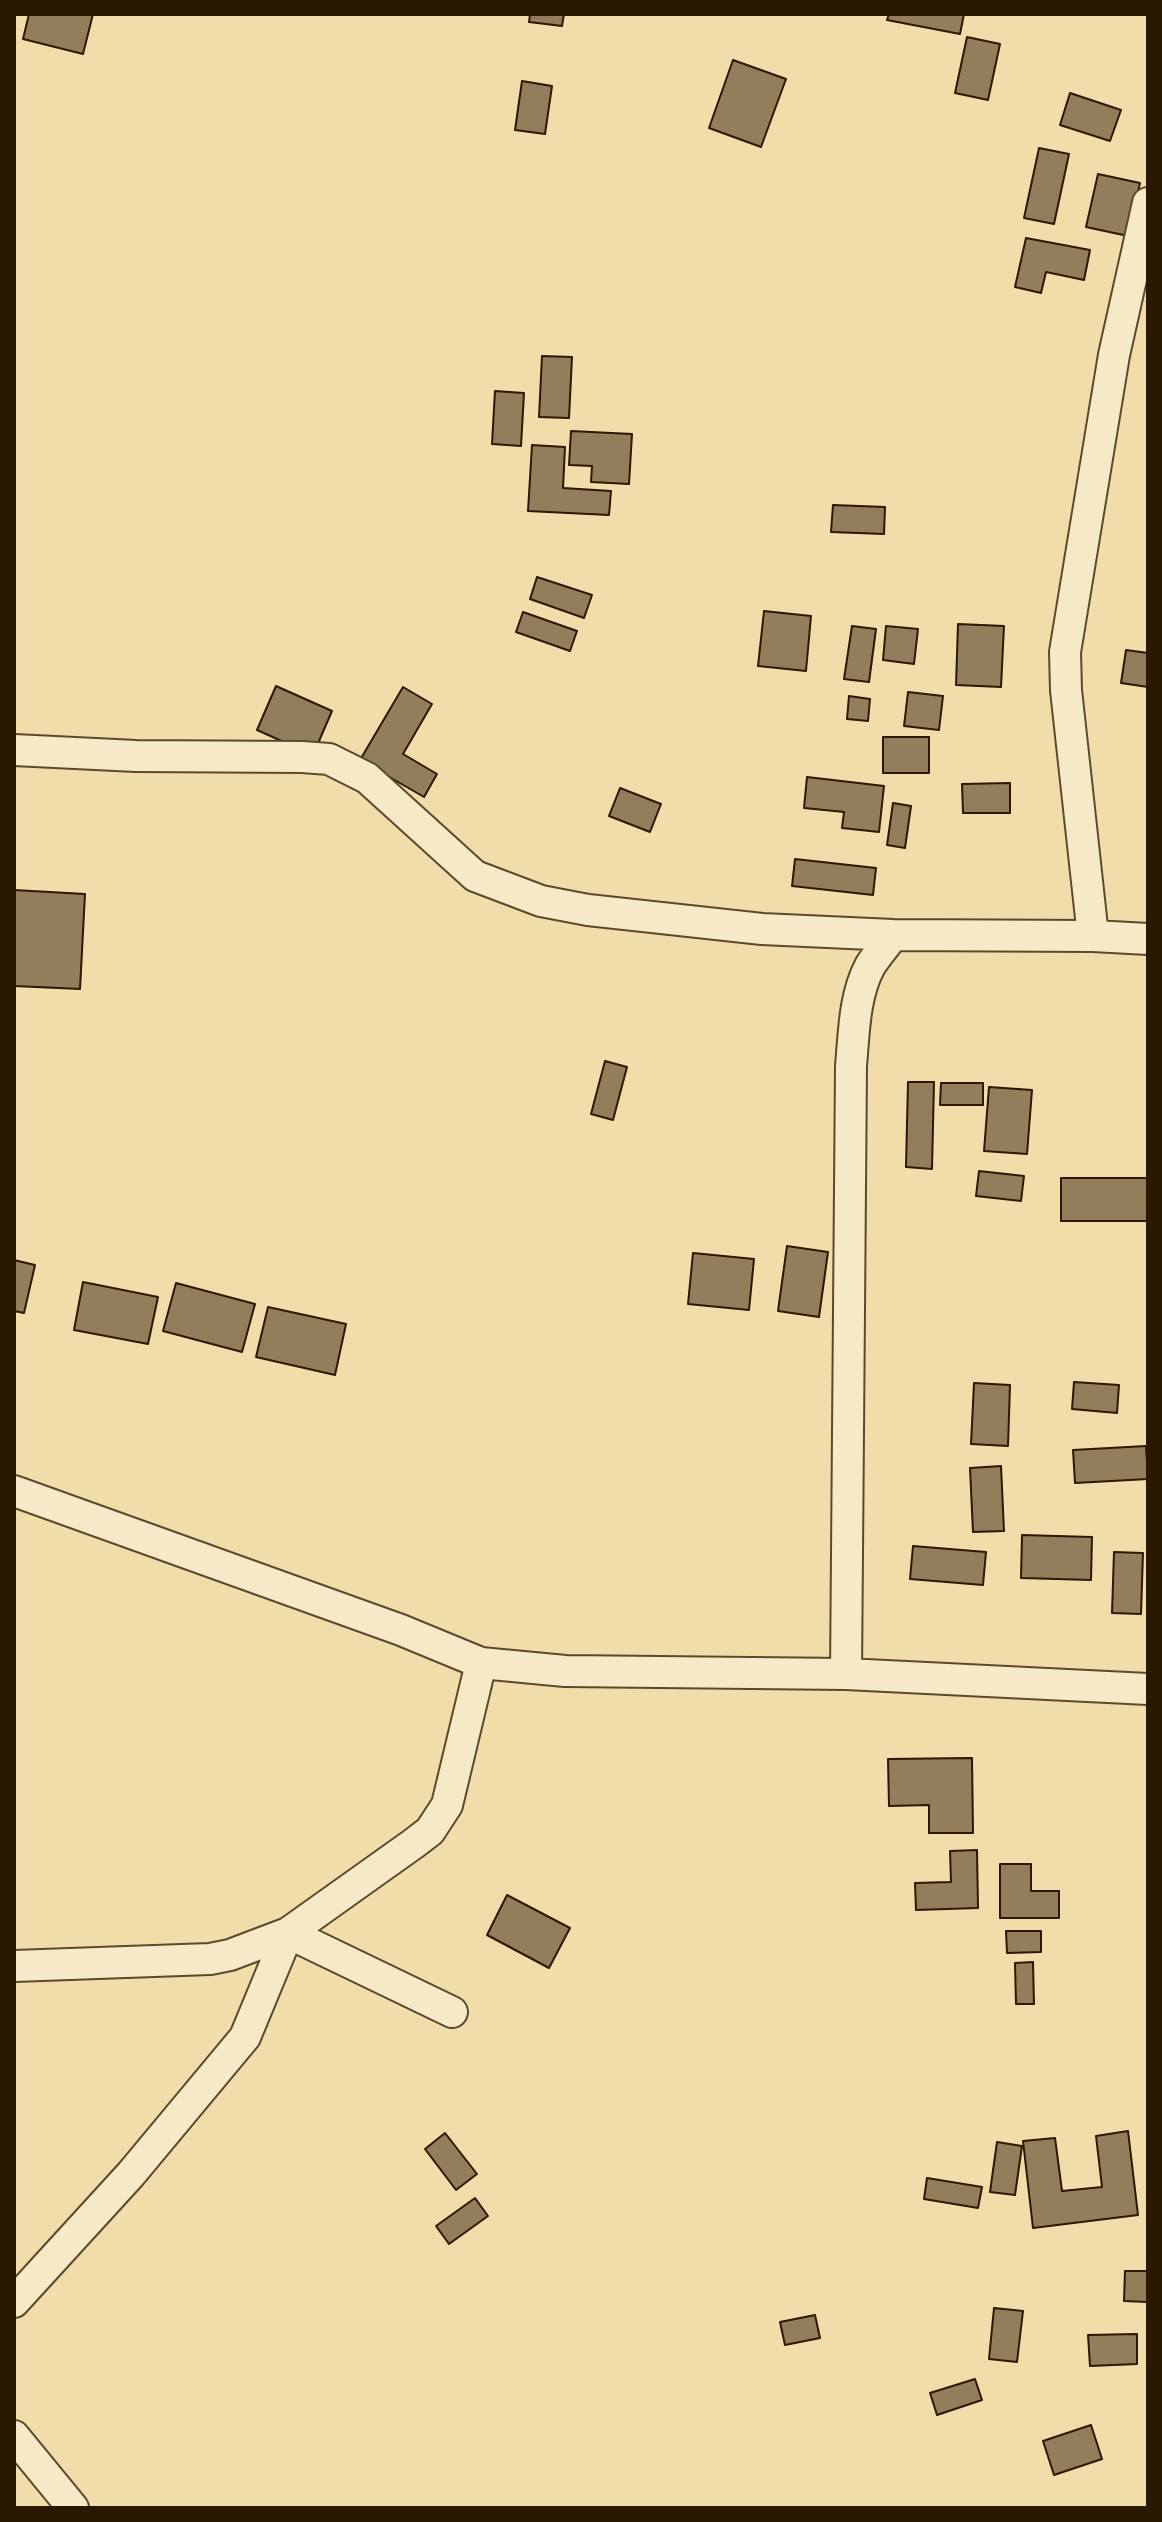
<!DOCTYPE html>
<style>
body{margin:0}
#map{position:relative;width:1162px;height:2522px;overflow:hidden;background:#f1ddaa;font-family:"IM FELL DW Pica",serif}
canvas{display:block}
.frame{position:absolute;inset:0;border:16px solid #2b1803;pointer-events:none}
</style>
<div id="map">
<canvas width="1162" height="2522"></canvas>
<div class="frame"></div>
</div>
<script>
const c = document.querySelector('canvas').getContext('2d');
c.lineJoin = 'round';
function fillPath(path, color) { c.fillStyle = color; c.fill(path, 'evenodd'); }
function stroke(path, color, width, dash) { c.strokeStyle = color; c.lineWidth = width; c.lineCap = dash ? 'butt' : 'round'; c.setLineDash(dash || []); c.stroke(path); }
const building = new Path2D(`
 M29 14H93L83 54 23 39Z
 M530 14H564L562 26 529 22Z
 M889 14H964L960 34 887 20Z
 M967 37 1000 44 988 100 955 93Z
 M733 60 786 79 761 147 709 128Z
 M522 81 552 86 545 134 515 130Z
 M1070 93 1121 110 1110 141 1060 125Z
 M1039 148 1069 154 1054 224 1024 218Z
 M1098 174 1140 183 1128 236 1086 227Z
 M1026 238 1090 250 1084 280 1046 272 1041 293 1015 287Z
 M542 356 572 357 569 418 539 417Z
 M495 391 524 393 521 446 492 444Z
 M571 431 632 434 629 484 591 482 592 466 569 465Z
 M532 445 565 447 563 488 611 491 609 515 528 511Z
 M833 505 885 507 884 534 831 532Z
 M537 577 592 595 584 618 530 599Z
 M764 611 811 616 806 671 758 666Z
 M523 612 577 631 570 651 516 632Z
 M958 624 1004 626 1001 687 956 685Z
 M852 626 876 629 869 682 844 679Z
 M886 626 918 629 914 664 883 660Z
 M1126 650 1148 653V687L1121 683Z
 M276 686 332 711 313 755 257 730Z
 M403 687 432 704 403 754 437 774 424 797 360 760Z
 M908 692 943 696 939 730 904 726Z
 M849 696 870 699 868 721 847 719Z
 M883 737H929V773H883Z
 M807 777 884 786 879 832 842 828 844 812 804 808Z
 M1010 783V813H963L962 784Z
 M620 788 661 804 650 832 609 816Z
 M893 803 911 806 905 848 887 845Z
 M795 859 876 868 873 895 792 886Z
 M14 890 85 894 80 989 14 986Z
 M605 1061 627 1067 613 1120 591 1114Z
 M908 1082H934L932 1169 906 1167Z
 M941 1083H983V1105H940Z
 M989 1087 1032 1090 1027 1154 984 1151Z
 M979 1171 1024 1176 1021 1201 976 1196Z
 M1061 1178H1148V1221H1061Z
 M787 1246 828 1252 819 1317 778 1311Z
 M693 1253 754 1259 749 1310 688 1304Z
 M14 1260 35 1265 24 1313 14 1311Z
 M83 1282 158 1297 148 1344 74 1330Z
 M176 1283 255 1304 242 1352 163 1331Z
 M268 1307 346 1324 335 1375 256 1357Z
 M1074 1382 1119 1385 1117 1413 1072 1409Z
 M974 1383 1010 1385 1008 1446 971 1444Z
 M1146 1446 1148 1479 1075 1483 1073 1450Z
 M1001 1466 1004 1531 973 1532 970 1468Z
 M1022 1535 1092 1537 1091 1580 1021 1578Z
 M913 1546 986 1552 983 1585 910 1579Z
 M1114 1552 1143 1553 1141 1614 1112 1613Z
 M972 1758 973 1833H929V1805L889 1806 888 1759Z
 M977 1850 978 1908 916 1910 915 1883 951 1882 950 1851Z
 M1000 1864H1031V1891H1059V1918H1000Z
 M507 1895 570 1928 549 1968 487 1935Z
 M1006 1931H1041V1952L1007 1953Z
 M1033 1962 1034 2004H1016L1015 1963Z
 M1128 2131 1138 2215 1033 2228 1023 2141 1055 2138 1062 2191 1102 2187 1096 2136Z
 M445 2133 477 2174 456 2190 425 2149Z
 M997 2142 1022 2146 1015 2195 990 2192Z
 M927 2178 982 2187 978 2208 924 2199Z
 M475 2198 488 2216 449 2244 436 2226Z
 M1125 2271H1147V2302L1124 2301Z
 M994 2308 1023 2311 1017 2362 989 2359Z
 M815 2315 820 2338 785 2345 780 2322Z
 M1137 2334V2364L1090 2366 1088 2335Z
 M975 2379 982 2400 937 2415 930 2393Z
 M1091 2425 1102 2459 1054 2475 1043 2441Z`);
const minor = new Path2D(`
 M14 750 136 756 302 757 329 759 367 778 475 876 541 901 588 910 762 929 893 935 1093 936 1148 939
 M1093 936 1066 690 1065 652 1114 355 1148 203
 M14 1491 401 1630 481 1663 565 1671 846 1674 1148 1689
 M846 1674 851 1066C854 1033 854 996 870 966 877 955 886 945 893 935
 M14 1966 210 1959 230 1955 288 1933 413 1844 430 1831 447 1805 481 1663
 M14 2302 131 2174 245 2037 288 1933 452 2012
 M14 2436 73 2508`);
fillPath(building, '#927e5a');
stroke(building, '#2b1803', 2);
stroke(minor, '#5c492d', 34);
stroke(minor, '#f6e9c8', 30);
</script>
